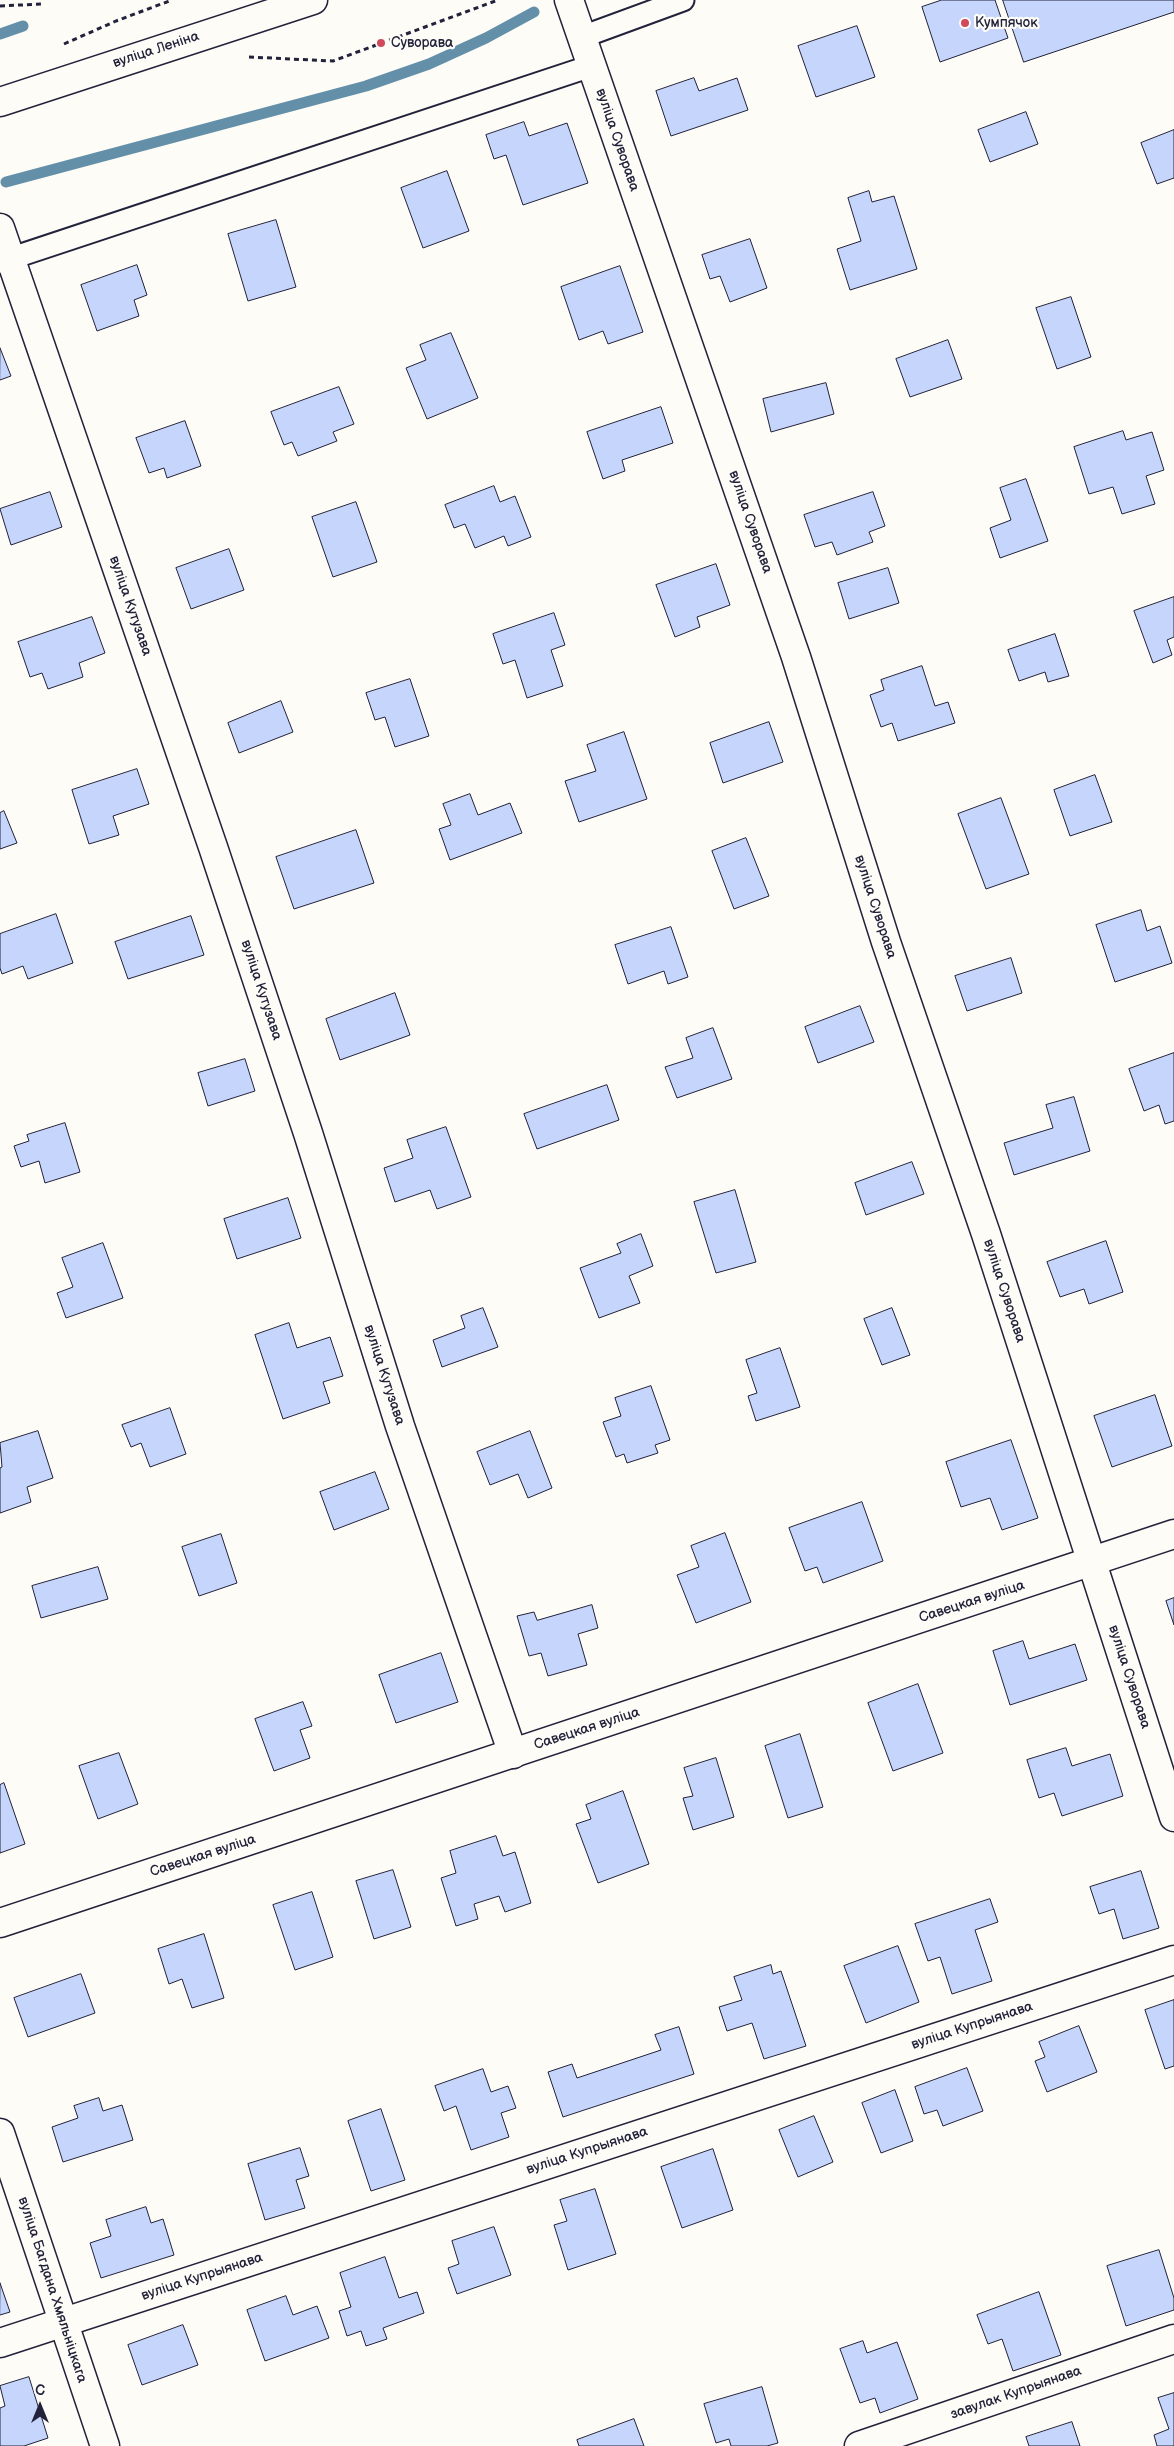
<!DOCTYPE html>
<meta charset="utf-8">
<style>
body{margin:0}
#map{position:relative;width:1174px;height:2446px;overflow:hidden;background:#fdfcf7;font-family:"Balsamiq Sans",sans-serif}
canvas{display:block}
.north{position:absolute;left:15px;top:2381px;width:50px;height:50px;-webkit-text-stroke:4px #fdfcf7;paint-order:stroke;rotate:0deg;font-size:14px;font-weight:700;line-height:20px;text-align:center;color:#22223b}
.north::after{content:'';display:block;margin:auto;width:18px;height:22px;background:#22223b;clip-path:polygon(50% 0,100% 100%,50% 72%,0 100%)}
</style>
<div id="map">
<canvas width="1174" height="2446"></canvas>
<div class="north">С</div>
</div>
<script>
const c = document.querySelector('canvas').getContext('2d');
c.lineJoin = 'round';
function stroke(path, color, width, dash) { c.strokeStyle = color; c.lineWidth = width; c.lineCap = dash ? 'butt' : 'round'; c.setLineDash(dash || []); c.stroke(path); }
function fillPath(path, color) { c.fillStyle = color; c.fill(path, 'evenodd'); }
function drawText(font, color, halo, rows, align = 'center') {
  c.font = font + ' "Balsamiq Sans",sans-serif'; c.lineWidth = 4.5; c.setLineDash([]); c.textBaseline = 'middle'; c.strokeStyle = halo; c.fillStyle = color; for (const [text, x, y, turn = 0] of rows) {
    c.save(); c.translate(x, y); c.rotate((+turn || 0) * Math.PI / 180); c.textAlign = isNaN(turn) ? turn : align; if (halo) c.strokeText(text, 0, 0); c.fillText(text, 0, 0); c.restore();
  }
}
const stream = new Path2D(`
 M0 34 23 26
 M6 182 366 86 429 64 486 38 534 12`);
const building = new Path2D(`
 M942 0H995L1008 38 940 62 922 7Z
 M1003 0H1174V12L1024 62Z
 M857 26 875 77 816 97 798 46Z
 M694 78 699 91 737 78 748 110 671 136 656 91Z
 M1026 112 1038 144 990 162 978 130Z
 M524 122 529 136 567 123 588 183 523 205 506 155 494 159 486 135Z
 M1174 130V178L1157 184 1141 143Z
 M447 171 469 231 423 248 401 188Z
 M869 191 872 202 894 196 917 269 850 290 837 249 861 241 848 198Z
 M276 220 296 287 248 301 228 234Z
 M750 239 767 288 730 302 720 276 710 279 702 255Z
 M137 265 147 295 134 300 139 316 97 331 81 285Z
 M620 266 643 332 608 344 603 331 579 340 561 287Z
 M1071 297 1091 357 1057 369 1036 308Z
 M451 333 478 398 427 419 406 368 426 360 420 345Z
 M948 340 962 379 910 397 896 359Z
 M0 348 11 376 0 380Z
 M826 383 834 414 771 432 763 399Z
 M339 387 354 424 333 432 337 441 298 456 292 442 284 445 271 412Z
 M661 407 673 443 622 460 625 471 603 479 587 432Z
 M185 421 201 466 167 478 164 468 149 473 136 438Z
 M1123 431 1126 440 1152 432 1164 470 1146 476 1155 504 1122 514 1113 487 1089 494 1074 447Z
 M1026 479 1048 541 1000 558 990 528 1011 520 1000 488Z
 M494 486 500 502 515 496 531 537 508 546 504 536 475 548 465 524 454 528 445 505Z
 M50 492 62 527 11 545 0 509Z
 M873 492 885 526 869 532 873 542 837 555 832 542 815 547 804 515Z
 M356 502 377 562 333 577 312 517Z
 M229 549 244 590 191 609 176 568Z
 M716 564 730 605 697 617 700 627 675 637 656 585Z
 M888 568 899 603 849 619 838 583Z
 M1174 597V637L1167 640 1172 655 1153 663 1134 611Z
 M554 613 565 645 551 650 563 686 527 698 515 660 503 664 493 634Z
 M92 617 105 653 79 663 83 677 48 689 42 673 30 677 18 642Z
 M1055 634 1069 676 1048 682 1045 672 1019 681 1008 650Z
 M922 666 935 706 948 702 955 723 898 741 892 723 881 727 870 695 884 690 881 680Z
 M410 679 429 736 395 747 385 717 375 720 366 693Z
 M281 701 293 732 239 753 228 723Z
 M769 722 783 762 723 783 710 743Z
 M624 732 647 799 579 822 565 781 596 771 587 745Z
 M137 769 149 804 113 816 119 835 89 844 72 790Z
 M1095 775 1112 822 1070 836 1054 790Z
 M470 794 478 815 510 803 522 833 450 860 439 829 451 825 443 804Z
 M1001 798 1029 874 986 889 958 814Z
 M4 811 17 843 0 849V813Z
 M356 830 374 883 294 909 276 857Z
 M746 838 769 896 734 909 712 851Z
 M1141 910 1147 931 1160 926 1172 963 1115 982 1096 925Z
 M56 914 73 963 28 979 23 966 2 974 0 968V934Z
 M191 916 204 955 128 979 115 942Z
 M671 927 688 977 668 984 664 971 628 984 615 945Z
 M1011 958 1022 993 967 1011 955 976Z
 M395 993 410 1035 340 1060 326 1019Z
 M860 1006 874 1042 818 1063 805 1027Z
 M713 1028 732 1079 677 1098 665 1067 693 1058 686 1038Z
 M1174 1053V1121L1165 1124 1159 1105 1144 1111 1129 1069Z
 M245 1059 255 1091 208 1106 198 1073Z
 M607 1085 619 1120 537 1149 524 1114Z
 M1074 1097 1090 1151 1014 1175 1004 1143 1053 1128 1046 1105Z
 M65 1123 80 1172 45 1183 39 1161 21 1167 14 1146 29 1141 27 1135Z
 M446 1127 471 1197 437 1209 430 1190 395 1202 384 1168 413 1158 407 1140Z
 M912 1162 924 1194 866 1215 855 1183Z
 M735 1190 756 1262 716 1273 694 1202Z
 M288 1198 301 1238 237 1259 224 1219Z
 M641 1234 653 1266 629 1276 640 1303 599 1318 580 1268 621 1253 617 1244Z
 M1106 1241 1123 1292 1089 1304 1084 1289 1060 1297 1047 1262Z
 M103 1243 123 1298 66 1318 57 1293 73 1287 62 1258Z
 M483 1308 498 1347 442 1367 433 1340 465 1328 461 1316Z
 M892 1308 910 1355 882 1365 864 1319Z
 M289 1323 297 1348 330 1337 343 1376 323 1382 330 1403 283 1419 255 1335Z
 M780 1348 800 1407 756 1421 748 1396 757 1393 746 1360Z
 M651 1386 670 1440 655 1445 658 1453 627 1463 624 1454 616 1457 603 1422 621 1416 615 1398Z
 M1155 1395 1172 1446 1112 1467 1094 1416Z
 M170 1408 186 1454 150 1467 141 1443 131 1447 122 1425Z
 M38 1431 53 1478 27 1487 31 1502 0 1513V1468L2 1467 0 1443Z
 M530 1431 552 1488 528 1498 518 1474 490 1485 477 1452Z
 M1011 1440 1038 1518 1002 1530 990 1498 961 1507 946 1462Z
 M375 1472 389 1509 334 1530 320 1492Z
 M862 1502 883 1561 823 1583 817 1567 805 1571 789 1528Z
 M725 1533 751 1602 696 1623 677 1575 699 1567 691 1546Z
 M221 1534 237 1583 199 1596 182 1547Z
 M98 1567 108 1599 41 1618 32 1586Z
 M1174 1598V1625L1166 1601Z
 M592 1605 598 1628 578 1634 587 1665 548 1676 541 1653 529 1656 517 1616 534 1612 537 1620Z
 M1023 1641 1029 1659 1075 1644 1087 1680 1010 1705 993 1651Z
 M441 1653 458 1702 396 1723 379 1675Z
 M918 1684 943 1753 893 1771 868 1703Z
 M303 1702 312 1726 300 1730 310 1758 274 1771 255 1719Z
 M800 1734 823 1807 788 1818 765 1746Z
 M1066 1748 1072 1766 1110 1754 1123 1796 1062 1816 1054 1793 1039 1798 1027 1760Z
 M119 1753 138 1804 98 1819 79 1766Z
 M716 1758 734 1817 693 1830 683 1798 693 1796 684 1768Z
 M4 1783 25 1844 0 1853V1785Z
 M623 1791 649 1864 598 1883 576 1824 591 1819 586 1805Z
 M496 1836 503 1856 515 1852 531 1903 505 1912 499 1896 474 1904 478 1919 456 1926 441 1878 456 1873 450 1851Z
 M393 1870 411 1927 374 1939 356 1881Z
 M1141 1871 1159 1928 1123 1939 1114 1909 1099 1914 1090 1887Z
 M312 1892 333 1957 295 1970 273 1905Z
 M990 1899 998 1922 975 1930 992 1981 952 1994 940 1957 928 1961 915 1924Z
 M204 1934 224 1998 192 2008 182 1979 169 1984 158 1949Z
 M898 1946 919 2002 866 2023 844 1966Z
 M771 1965 773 1974 781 1971 806 2046 764 2059 752 2023 727 2031 719 2007 742 2000 734 1977Z
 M81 1974 95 2013 28 2037 14 1998Z
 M1174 2000V2066L1165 2069 1145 2010Z
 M1079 2026 1097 2072 1047 2092 1035 2061 1045 2057 1039 2042Z
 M679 2027 694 2074 563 2117 548 2072 572 2064 577 2078 661 2050 655 2035Z
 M967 2068 983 2111 943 2126 937 2110 924 2114 915 2087Z
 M483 2069 491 2092 508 2086 516 2108 501 2113 509 2137 471 2150 456 2106 444 2111 435 2086Z
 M895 2090 913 2141 881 2153 862 2103Z
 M99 2098 103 2111 122 2105 133 2140 63 2162 52 2127 78 2118 74 2106Z
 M381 2109 405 2180 371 2191 348 2121Z
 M814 2116 833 2162 798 2177 779 2130Z
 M300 2148 309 2176 296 2180 305 2208 265 2220 248 2164Z
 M713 2149 733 2210 682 2228 661 2167Z
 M595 2189 616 2254 568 2270 554 2225 567 2221 560 2200Z
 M146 2207 151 2223 163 2219 174 2255 101 2278 90 2243 111 2236 106 2220Z
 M494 2227 511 2275 457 2294 448 2268 459 2264 452 2241Z
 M1159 2250 1174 2298V2310L1126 2326 1107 2266Z
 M385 2257 399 2298 417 2292 424 2313 383 2328 387 2339 366 2346 361 2331 347 2336 339 2311 351 2307 340 2273Z
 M0 2283 10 2312 0 2315Z
 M1039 2292 1061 2355 1013 2371 1002 2339 988 2344 977 2315Z
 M286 2296 293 2315 317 2306 329 2338 265 2361 247 2310Z
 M183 2325 198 2365 142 2385 128 2345Z
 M863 2341 867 2353 897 2342 918 2399 880 2413 875 2398 860 2403 840 2349Z
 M29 2377 48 2438 24 2446H0V2408L5 2406 0 2386Z
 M762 2387 778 2443 767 2446H731L729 2439 716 2443 704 2404Z
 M1174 2393V2446H1157L1154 2435 1169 2429 1158 2398Z
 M634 2419 644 2446H579L577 2440Z
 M1072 2422 1080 2446H1029L1026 2437Z`);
const path = new Path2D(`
 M0 6 41 4
 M64 44 116 21 172 0
 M249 57 333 61 498 0`);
const lane = new Path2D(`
 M582 37 683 0
 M0 262 591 66`);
const street = new Path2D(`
 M569 0 796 657 886 942 986 1234 1174 1817
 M0 228 213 847 308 1133 400 1426 513 1754
 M0 2343 1174 1960
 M859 2446 1174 2339`);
const secondary = new Path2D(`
 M0 102 313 0
 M0 1923 1174 1534
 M0 2133 105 2446`);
const markers = [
 [965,23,5,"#d1495b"],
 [381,43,5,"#d1495b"]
];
const poiNames = [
 ["Кумпячок",975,23],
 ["Суворава",391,43]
];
const streetNames = [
 ["вуліца Леніна",156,50,-18],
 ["вуліца Суворава",617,140,71],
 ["вуліца Суворава",750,522,71],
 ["вуліца Кутузава",130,606,71],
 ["вуліца Суворава",875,907,72],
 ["вуліца Кутузава",261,990,72],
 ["вуліца Суворава",1004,1291,72],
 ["вуліца Кутузава",384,1375,72],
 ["Савецкая вуліца",972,1602,-18],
 ["вуліца Суворава",1129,1677,72],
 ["Савецкая вуліца",587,1729,-18],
 ["Савецкая вуліца",203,1856,-18],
 ["вуліца Купрыянава",972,2026,-18],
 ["вуліца Купрыянава",587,2151,-18],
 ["вуліца Купрыянава",202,2277,-18],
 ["вуліца Багдана Хмяльніцкага",52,2290,72],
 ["завулак Купрыянава",1016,2393,-19]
];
stroke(stream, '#6390a8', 11);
fillPath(building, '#c5d5fb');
stroke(building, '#22223b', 1);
stroke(lane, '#22223b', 25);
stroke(street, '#22223b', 31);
stroke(secondary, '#22223b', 31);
stroke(path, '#22223b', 3, [5, 4]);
stroke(lane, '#fdfcf7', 21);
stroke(street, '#fdfcf7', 28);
stroke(secondary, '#fdfcf7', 28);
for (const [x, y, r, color] of markers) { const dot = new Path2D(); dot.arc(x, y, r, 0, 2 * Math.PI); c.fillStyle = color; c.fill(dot); stroke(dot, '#fdfcf7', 2); }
drawText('14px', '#22223b', '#fdfcf7', poiNames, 'left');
drawText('14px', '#22223b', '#fdfcf7', streetNames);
</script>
